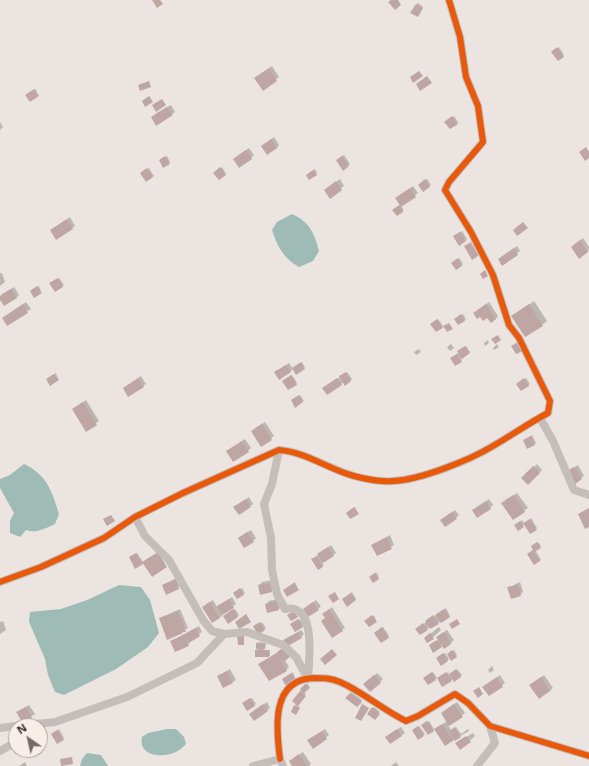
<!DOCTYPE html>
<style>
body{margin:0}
#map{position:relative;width:589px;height:766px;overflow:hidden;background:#ece4e0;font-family:"Open Sans",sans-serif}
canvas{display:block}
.north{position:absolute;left:8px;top:718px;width:40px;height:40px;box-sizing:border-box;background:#f8eee8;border:1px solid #aaa09b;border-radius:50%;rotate:326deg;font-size:11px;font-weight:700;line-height:16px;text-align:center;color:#342a28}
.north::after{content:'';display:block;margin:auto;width:14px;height:18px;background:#746b68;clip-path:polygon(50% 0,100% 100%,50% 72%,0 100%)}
</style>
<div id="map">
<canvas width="589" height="766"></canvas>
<div class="north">N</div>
</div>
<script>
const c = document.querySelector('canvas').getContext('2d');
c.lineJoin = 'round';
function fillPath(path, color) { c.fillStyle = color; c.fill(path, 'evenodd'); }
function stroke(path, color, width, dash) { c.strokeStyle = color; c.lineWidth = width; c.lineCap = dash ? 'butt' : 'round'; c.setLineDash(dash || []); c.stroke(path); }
const water = new Path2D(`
 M292 214C310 222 314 233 319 251L313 261 299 267C284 259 277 246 272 230L277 222Z
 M24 464C47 475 52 491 59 514L55 524C46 528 36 534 26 530L20 537 10 533V521L14 513 0 488V479L10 475Z
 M119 585 141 587 150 600 159 633 148 647 116 669 64 695 55 692 48 675 45 659 29 622 30 612 61 609 87 600Z
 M167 729H176L184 737 186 744C183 747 180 750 176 752 163 758 138 757 142 737L148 733Z
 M87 753 101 755 108 766H80L82 759Z`);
const shadow = new Path2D(`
 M418 3 423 7 419 15 417 4Z
 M559 47 564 55 563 56 553 52Z
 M272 66 279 77 263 89 258 76Z
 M36 89 38 96 27 94Z
 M171 105 175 112 172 114H155Z
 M454 116 458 122 457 123 447 121Z
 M0 122 3 127 0 130Z
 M274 137 279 145 277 148 265 144Z
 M249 148 254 155 251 158 237 156Z
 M344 155 350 164 343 169 338 159Z
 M167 156 170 162 164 166 161 159Z
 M222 167 226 174 225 175 215 172Z
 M149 168 154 176 153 177 142 172Z
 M315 169 317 173 309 179 308 174Z
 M340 179 344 186 330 197 328 188Z
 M427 179 431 185 423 190 420 184Z
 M413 186 418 193 401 206 404 210 397 215 395 209 401 204 399 196Z
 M70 217 75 226 56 239 54 228Z
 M462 231 467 239 466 240 455 235Z
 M583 238 589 247 588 252 572 247Z
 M471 242 479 255 477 256 466 245Z
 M517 246 520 251 503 265 502 257Z
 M459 258 463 264 457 269 454 262Z
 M0 273H2L5 282 0 286Z
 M59 278 64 285 55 291 52 282Z
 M39 286 41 292 32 290Z
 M14 287 19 295 16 298H0L2 294Z
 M534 301 547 321 542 325 513 316Z
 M26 302 31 309 7 325 3 318Z
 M489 302 498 316 496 319 474 313Z
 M463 314 466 319 459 324 457 318Z
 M438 319 443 326 442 327 433 323Z
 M488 340 489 343 485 346 484 343Z
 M451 344 454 348 450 351 447 347Z
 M497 344 499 347 494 350 493 348Z
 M466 346 470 352 461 358 462 361 453 357Z
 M419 349 421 352 416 355 414 352Z
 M302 362 305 368 293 369 290 372H276L289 363 293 369Z
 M347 372 352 379 351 380 345 384 343 382 341 385 324 388Z
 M56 373 58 379 48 378Z
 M292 375 297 383 296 384 284 380Z
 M141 376 146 384 143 386H127Z
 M526 378 530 384 521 390 518 383Z
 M300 395 304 401 295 406 293 399Z
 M86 400 99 421 86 430 76 407Z
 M265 422 274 436 262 445 255 428Z
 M532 435 536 443 528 448 524 440Z
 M245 439 251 448 248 451 230 449Z
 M537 464 542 470 528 484 522 478Z
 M578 465 584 476 581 478 569 471Z
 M517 493 528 508 513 519 505 500Z
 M249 497 253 504 239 514 234 507Z
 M489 499 493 505 490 508H476Z
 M355 507 358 513 348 512Z
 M455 510 459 515 456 518 441 520Z
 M531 518 537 528 536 529 525 524 519 529 517 524 522 520 524 524Z
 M251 530 256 538 253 541 239 538Z
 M390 535 394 545 377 555 372 545Z
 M538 542 541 546 535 550 541 560 534 564 528 554 534 549 533 545Z
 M331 545 336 553 322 563 324 565 318 569 314 558Z
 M137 553 143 562 142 563 131 557Z
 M376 572 379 577 373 581 371 576Z
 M178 577 182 585 166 594 163 586Z
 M273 580 274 589 272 591 259 585 262 582Z
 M295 582 298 589 284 590 285 589Z
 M520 582 523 592 520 595 508 588Z
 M242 588 245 593 237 598 235 592Z
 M352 592 356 599 355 600 344 598Z
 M232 597 236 604 219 618 206 604 213 600 217 607Z
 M280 598 282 606 279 609 268 612 266 604 269 601Z
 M316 600 321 606 318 609H304Z
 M332 607 345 628 342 630 324 614Z
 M446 608 450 616 449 617 427 629 418 628Z
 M180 609 188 628 167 638 160 618Z
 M235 609 239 615 228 623 225 615Z
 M374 615 376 621 367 620Z
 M300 619 304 625 296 630 293 623Z
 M3 621 6 630 0 634V622Z
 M262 622 266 628 258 633 256 626Z
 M199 626 202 632 190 641 188 645 171 641Z
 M383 627 389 636 388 637 376 632Z
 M439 627 441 630 428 642 426 637Z
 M301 630 304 634 301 637 284 641Z
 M447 630 454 640 451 643 444 647 442 645H431L439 640 437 637Z
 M258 642 266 643 264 650H270V656H256Z
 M285 647V660L289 667 286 670 260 664Z
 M454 650 457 655 456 656 449 653Z
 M445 653 449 659 441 665 438 657Z
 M492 666 494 670 490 673 488 670Z
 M230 669 236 680 224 687 218 676Z
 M457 669 462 675 460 677 451 680 439 678 448 672 449 675Z
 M293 672 295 679 284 678Z
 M433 672 437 678 428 684 425 677Z
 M377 673 383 679 371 691 365 684Z
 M500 675 505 683 489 695 484 687Z
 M544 675 553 688 550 691 530 685Z
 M307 683 310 687 304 692 306 694 297 706 300 707 296 714 295 706 301 689Z
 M351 692 362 700 357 706 347 698Z
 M252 698 256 704 247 710 244 702Z
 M267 702 270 708 267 710 253 712Z
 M457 702 465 713 448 725 451 730 456 727 461 734 468 729 469 731 453 740 438 727 447 721 445 710Z
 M29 705 35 714 23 722 20 710Z
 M374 707 380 712 375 719 368 714Z
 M429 721 434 729 433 730 423 724Z
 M419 726 425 734 419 739 414 729Z
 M401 727 405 733 390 743 387 737Z
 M59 729 64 738 63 739 53 733Z
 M325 729 329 735 313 747 311 738Z
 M473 733 475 736 460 748 458 742Z
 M303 752 311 764 309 766H293V759Z
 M25 762 27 766H19Z
 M396 762 399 766H391L392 765Z`);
const building = new Path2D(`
 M152 0H160L163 4 157 8Z
 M391 0H398L401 5 395 10 388 2Z
 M416 4 423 8 418 17 410 13Z
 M557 47 564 57 558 61 551 52Z
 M269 68 277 81 263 91 254 78Z
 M419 71 423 76 413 83 410 77Z
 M427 76 432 83 420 91 416 84Z
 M149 81 151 87 140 91 138 85Z
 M34 89 39 96 30 102 25 95Z
 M149 96 153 102 145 107 142 101Z
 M162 99 166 105 156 112 152 105Z
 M167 107 173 115 156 126 151 117Z
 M452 116 458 124 450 129 444 122Z
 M271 139 277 148 267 155 261 146Z
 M586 147 589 152V158L585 161 579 152Z
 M246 150 252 159 239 168 233 159Z
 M165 156 170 164 163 168 159 160Z
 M342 156 349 166 343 171 336 160Z
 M220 167 226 175 219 180 213 173Z
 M147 168 153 177 146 182 140 173Z
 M313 170 317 175 309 180 306 175Z
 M425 179 430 187 423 192 418 185Z
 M336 181 342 190 330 199 324 190Z
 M410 188 416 197 401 207 395 198Z
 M399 205 403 212 397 216 392 210Z
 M67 219 73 229 56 240 50 230Z
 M523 222 528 228 517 236 513 230Z
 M460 232 466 241 459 246 453 236Z
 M580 240 588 252 579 259 571 247Z
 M470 243 478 256 472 260 464 246Z
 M514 248 518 255 502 266 498 259Z
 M458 258 462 266 456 270 451 263Z
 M485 270 488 276 483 279 480 274Z
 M58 278 63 287 55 292 49 283Z
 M37 286 42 293 34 298 30 291Z
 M11 289 17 298 4 306 0 300V296Z
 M23 304 28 313 7 326 2 318Z
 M486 304 496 319 491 323 487 318 483 321 480 317 477 319 473 313Z
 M529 304 543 326 525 337 511 316Z
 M461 314 465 321 458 325 454 319Z
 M437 319 443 328 436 332 430 324Z
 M449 323 453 329 447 332 443 326Z
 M498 335 501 340 495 344 491 339Z
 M518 342 523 351 516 354 511 346Z
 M465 346 470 353 462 359 457 351Z
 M457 354 462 362 455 366 450 358Z
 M301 362 305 369 296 375 292 368Z
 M286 365 291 372 279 380 274 372Z
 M346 372 351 381 345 386 339 376Z
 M54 374 59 380 50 386 46 379Z
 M291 375 297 385 288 390 282 381Z
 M138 378 144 387 128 397 123 388Z
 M337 378 342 385 327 395 322 388Z
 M524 378 529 386 521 391 516 384Z
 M299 395 303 402 295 408 291 400Z
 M83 402 97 425 86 432 72 409Z
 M262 424 272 440 261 447 251 431Z
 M531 436 535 445 527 449 523 440Z
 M242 441 249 452 233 462 226 451Z
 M533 466 540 473 528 485 521 478Z
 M574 467 582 479 575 484 567 471Z
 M514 495 525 512 513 520 501 503Z
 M246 499 251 507 239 515 233 507Z
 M486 501 491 509 477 518 472 510Z
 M354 507 359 514 350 519 346 513Z
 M589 508V527L585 529 578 514Z
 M452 512 457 519 445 527 440 520Z
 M111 515 115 521 107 526 103 519Z
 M530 519 537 530 530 534 523 523Z
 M520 521 524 527 518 531 514 525Z
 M247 532 254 542 244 548 238 538Z
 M387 537 392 549 377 556 371 545Z
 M537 542 541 548 534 552 540 561 534 565 527 554 533 550 531 546Z
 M328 547 334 556 323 563 317 554Z
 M158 552 167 567 152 577 142 562Z
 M136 553 143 564 135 569 129 557Z
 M317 556 323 567 318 570 311 559Z
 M375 573 379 579 373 583 369 577Z
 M175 579 179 589 166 595 162 585Z
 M270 583 272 592 260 595 258 585Z
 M294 583 299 590 287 597 283 590Z
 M518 585 521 596 511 599 507 587Z
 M240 588 244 595 237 599 233 593Z
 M335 592 339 599 333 603 328 596Z
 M351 593 356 600 347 607 342 599Z
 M229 599 234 608 222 615 217 606Z
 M277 601 279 610 267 613 265 604Z
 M210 602 220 618 212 623 202 607Z
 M313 602 319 610 308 617 303 609Z
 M233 609 238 617 228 624 223 616Z
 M329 609 343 631 332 638 321 621 325 618 322 614Z
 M444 609 450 617 441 623 435 615Z
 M178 611 186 632H182L183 633 167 640 159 618Z
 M294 611 298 617 291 621 287 615Z
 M246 614 251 622 239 629 235 622Z
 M372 615 377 622 369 627 364 621Z
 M433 615 439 624 430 629 425 621Z
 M298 619 303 627 295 632 290 624Z
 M457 619 460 624 452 629 449 624Z
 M260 622 265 630 258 635 253 626Z
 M423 623 428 630 420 635 415 629Z
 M382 627 389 638 381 643 374 633Z
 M196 628 200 636 189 643 184 635Z
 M298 632 302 638 286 647 283 640Z
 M444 632 451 644 444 649 436 637Z
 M430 633 434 639 427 643 424 638Z
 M184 635 189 646 175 652 170 641Z
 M237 635H244V645H238Z
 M437 640 442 647 433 653 429 645Z
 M256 643 266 644 265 649H256Z
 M284 647 290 657 283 662 277 652Z
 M332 649 337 655 325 665 320 659Z
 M255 650H269V657H255Z
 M452 650 457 657 451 661 447 654Z
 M277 653 287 671 269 681 258 664Z
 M443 653 448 661 441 666 436 658Z
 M456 669 461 677 454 682 449 674Z
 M227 671 233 683 223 688 217 676Z
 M432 672 436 680 428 685 423 678Z
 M446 672 452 681 442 687 437 678Z
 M291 673 296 679 286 686 282 679Z
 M374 675 381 683 370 692 363 684Z
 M497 677 503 687 489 696 482 687Z
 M541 677 550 691 539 699 529 685Z
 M305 684 310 688 304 693 300 689Z
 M479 687 483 694 478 698 473 691Z
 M300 691 306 696 298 706 292 701Z
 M350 693 362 702 357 707 345 698Z
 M250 698 255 706 247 711 242 703Z
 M263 704 268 711 254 721 249 714Z
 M362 704 369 708 361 721 355 718Z
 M454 704 463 717 449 726 441 713Z
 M294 705 300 708 296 715 291 712Z
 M26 707 32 718 23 723 16 712Z
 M372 707 380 714 375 720 367 714Z
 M427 721 434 731 428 735 421 725Z
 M442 724 454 740 445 746 434 729Z
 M418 726 424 736 418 740 412 730Z
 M455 727 461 737 455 741 449 731Z
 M397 729 402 736 390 744 385 737Z
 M57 730 64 740 57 744 51 734Z
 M322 731 327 739 313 749 307 740Z
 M466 736 471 742 460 750 455 743Z
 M299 754 307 766H292L289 761Z
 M72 757 73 764 61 766 60 759Z`);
const minor = new Path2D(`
 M540 418 553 441 574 490 589 495
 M279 450 272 484 264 504 271 538 272 570 277 594 285 609C317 602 309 660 308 679
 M135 517 145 536 169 560 203 620 212 631 224 634 247 632 283 645 296 657 308 679
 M0 582 41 567 104 538 135 517 183 493 279 450C306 452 328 469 354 476 365 479 381 482 393 481 420 480 470 460 493 446 512 435 529 423 548 413L550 401 519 338 509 325 493 275 471 232 445 190 449 182 483 142 478 106 466 77 460 37 449 0
 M18 726 55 722 127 697 197 663 224 634
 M0 728 16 726
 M0 751 16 742
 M280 759C276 728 271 680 313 678 323 678 331 678 340 682 363 692 383 710 406 721L418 716 455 694 468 703 490 726 589 756
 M253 766 280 759 283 766
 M477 766 495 743 490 726`);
const cycleway = new Path2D(`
 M0 582 41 567 104 538 135 517 183 493 279 450C306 452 328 469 354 476 365 479 381 482 393 481 420 480 470 460 493 446 512 435 529 423 548 413L550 401 519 338 509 325 493 275 471 232 445 190 449 182 483 142 478 106 466 77 460 37 449 0
 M280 759C276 728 271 680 313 678 323 678 331 678 340 682 363 692 383 710 406 721L418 716 455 694 468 703 490 726 589 756`);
fillPath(water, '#9ebbb6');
fillPath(shadow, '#0003');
fillPath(building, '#bea6a4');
stroke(minor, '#c4bdba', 8);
stroke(cycleway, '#e8590c', 6);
</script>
